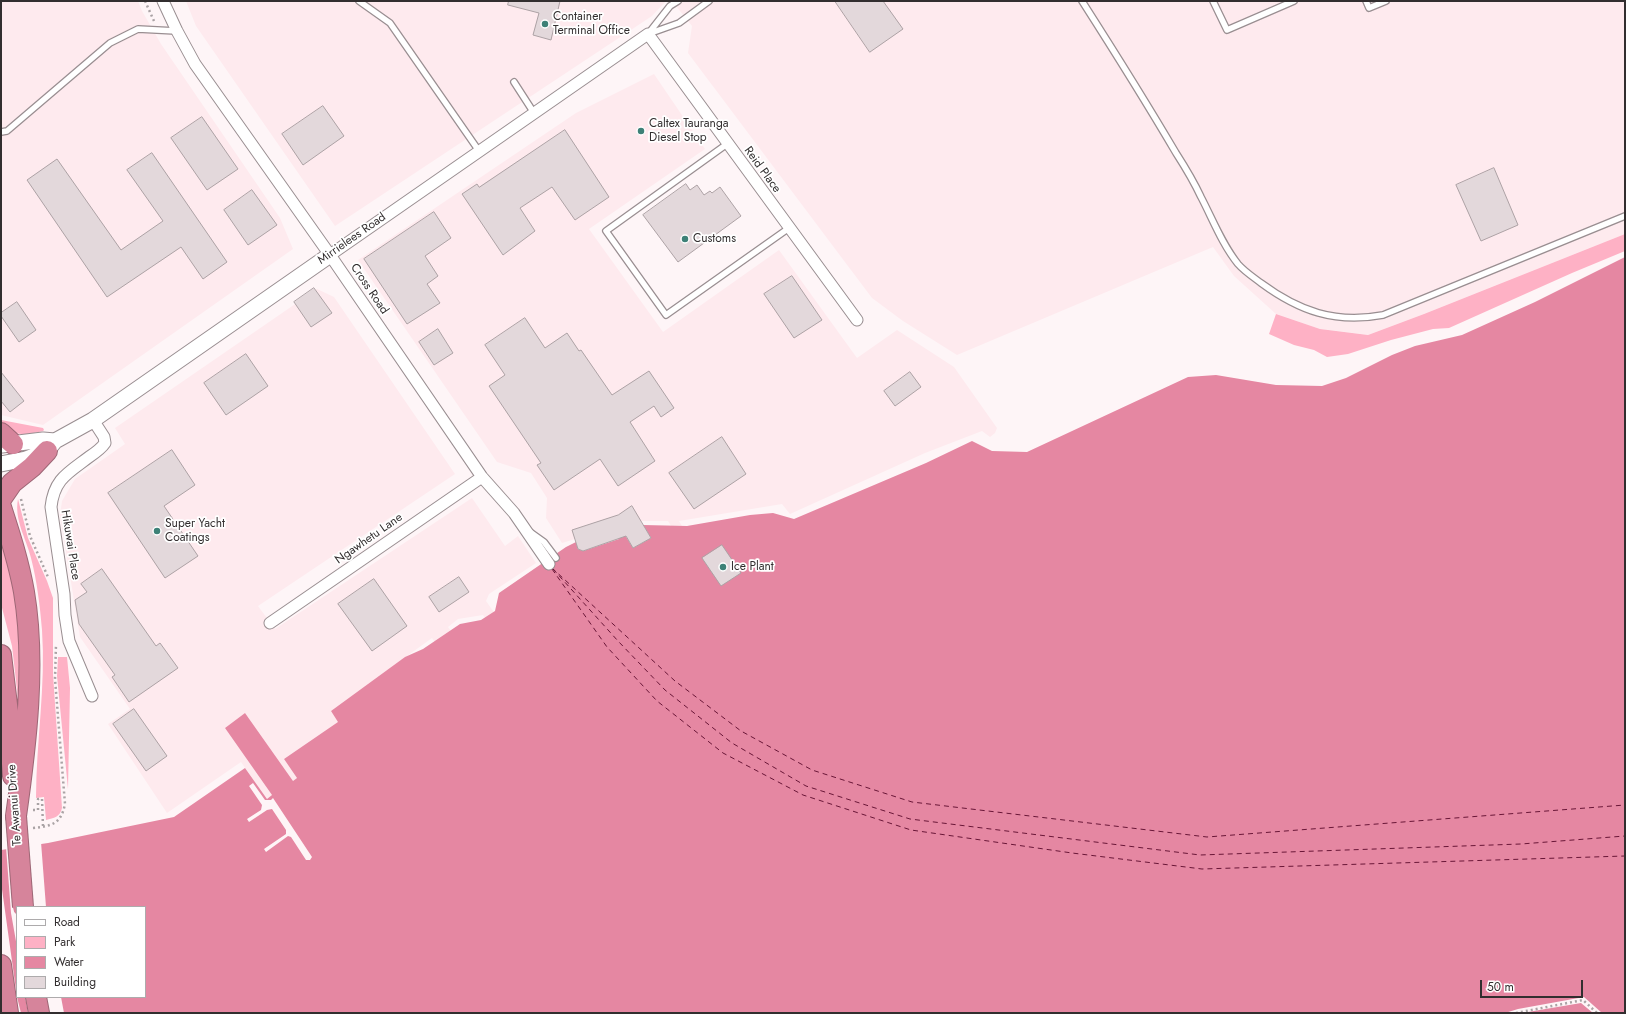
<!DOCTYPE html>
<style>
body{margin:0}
#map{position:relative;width:1626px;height:1014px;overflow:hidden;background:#fef5f7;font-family:Jost,sans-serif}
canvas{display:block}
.frame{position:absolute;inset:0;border:2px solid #322e2f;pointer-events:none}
.legend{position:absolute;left:16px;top:906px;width:130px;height:92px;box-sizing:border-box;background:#fff;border:1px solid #adabac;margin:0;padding:5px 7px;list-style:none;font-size:12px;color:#322e2f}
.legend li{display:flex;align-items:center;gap:8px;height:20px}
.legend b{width:20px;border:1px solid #adabac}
.scale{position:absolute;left:1480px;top:980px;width:103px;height:18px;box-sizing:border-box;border:2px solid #322e2f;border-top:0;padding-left:5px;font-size:12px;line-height:14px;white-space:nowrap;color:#322e2f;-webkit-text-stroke:3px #fff;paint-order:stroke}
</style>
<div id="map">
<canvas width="1626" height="1014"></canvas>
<div class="frame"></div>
<ul class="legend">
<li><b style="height:5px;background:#fff"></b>Road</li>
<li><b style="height:11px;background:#feb1c5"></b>Park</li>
<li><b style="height:11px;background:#e587a2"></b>Water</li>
<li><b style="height:11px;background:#e3d8db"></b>Building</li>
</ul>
<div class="scale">50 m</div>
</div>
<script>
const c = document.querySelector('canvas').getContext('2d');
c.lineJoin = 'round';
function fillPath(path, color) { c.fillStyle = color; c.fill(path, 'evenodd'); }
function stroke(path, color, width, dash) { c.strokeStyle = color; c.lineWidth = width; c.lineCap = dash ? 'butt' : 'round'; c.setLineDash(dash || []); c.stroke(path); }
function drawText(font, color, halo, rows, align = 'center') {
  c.font = font + ' Jost,sans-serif'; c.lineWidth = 3.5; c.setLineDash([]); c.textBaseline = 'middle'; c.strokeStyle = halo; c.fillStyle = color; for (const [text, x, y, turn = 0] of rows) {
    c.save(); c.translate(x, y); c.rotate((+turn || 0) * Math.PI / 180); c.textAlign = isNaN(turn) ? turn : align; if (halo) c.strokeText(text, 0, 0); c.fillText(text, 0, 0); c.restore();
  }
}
const built = new Path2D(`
 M1 1H138L142 11 161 44 280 218 293 249 43 425 1 415Z
 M186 1H666L652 16 335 226 196 26Z
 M672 1H1625V234L1424 314 1368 335 1320 329 1276 314 1234 276 1213 247 957 355 903 321 872 298 688 53 692 26Z
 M654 74 705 149 589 229 663 332 779 250 857 358 897 330 954 367 997 428 995 433 990 437 982 431 925 453 790 514 782 504 679 521 697 551 694 562 668 521H641L651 538 633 548 620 539 583 551 578 549 575 539 562 543 546 518 547 498 531 473 497 462 358 260 576 113Z
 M317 289 334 297 455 474 258 606 275 629 472 498 505 546 518 536 536 563 489 594 486 601 503 625 506 624 508 627 514 622 518 627 436 685 434 682 453 669 432 638 331 711 339 722 284 759 297 778 293 781 245 713 225 728 272 795 267 799 241 762 167 813 108 724 130 709 80 637 60 515 62 501 75 479 125 444 115 428ZM483 615 493 628 480 638 486 646 470 658 448 627 458 619Z`);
const green = new Path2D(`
 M1625 234V251L1572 273 1449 328 1433 329 1391 340 1348 354 1327 357 1314 350 1294 345 1269 334 1276 314 1320 329 1368 335 1424 314Z
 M1 420 43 428 44 430 43 431C24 436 17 436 1 425Z
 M18 499 28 538 47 581 53 598V674L62 808C60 817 54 818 46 820L44 797 36 798C36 742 46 686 42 630 40 606 37 581 31 558 26 538 14 520 18 499Z
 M1 532 17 588 22 647 20 698H18L12 646 1 604Z
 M67 657 70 688 68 789 57 676 58 657Z`);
const water = new Path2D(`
 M1625 257V1013H1V850L48 843 174 817 245 768 267 799 272 795 225 728 245 713 293 781 297 778 284 759 338 722 331 711 405 657 423 649 460 624 481 620 495 611 499 593 566 547 576 542 578 549 583 551 619 539 617 531 620 527 633 548 651 538 643 525 687 526 750 515 773 513 794 519 926 463 972 441 992 451 1027 452 1188 377 1216 375 1276 385 1322 386 1346 378 1392 355 1415 346 1462 335 1535 302ZM17 907H145V997H17Z`);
const pier = new Path2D(`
 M253 783 265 800H271L273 798 312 857 310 860H306L291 837 288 836 266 852 264 849 286 834V830L272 809 267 810 249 822 247 819 261 810 262 805 249 786Z
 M41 842 46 907H17V947L11 913 6 847Z
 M1 882 17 997 21 1013H1Z
 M25 997H61L64 1013H28Z
 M1584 997 1602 1013H1593L1581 1003 1522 1013H1505L1518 1009Z`);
const ferry = new Path2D(`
 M552 568 675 681 741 731 812 770 912 802 1207 837 1625 805
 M552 569 607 647 657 701 723 753 803 795 911 830 1072 853 1202 869 1625 856
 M553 569 618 641 665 690 732 743 806 786 910 819 1200 855 1521 844 1625 836`);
const building = new Path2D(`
 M509 1H560L551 40 533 35 539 13 508 5Z
 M835 1H883L903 29 870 52Z
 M323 106 344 136 303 165 282 134Z
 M202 117 238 169 207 190 171 138Z
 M565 130 609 197 575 220 552 187 520 208 535 231 503 255 462 194 477 184 479 187Z
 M152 153 227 262 203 279 181 247 107 297 27 180 57 159 121 250 163 221 127 170Z
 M1494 168 1518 225 1481 241 1456 185Z
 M686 184 690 190 697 185 704 195 710 191 712 193 720 187 741 216 678 262 643 215Z
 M252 190 277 225 248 245 224 210Z
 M434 212 451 238 425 256 438 276 427 284 440 303 407 324 364 259Z
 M792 276 822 320 794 338 764 294Z
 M314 288 332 313 311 327 294 302Z
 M17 302 36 330 19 342 1 316V313Z
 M525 318 545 348 567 333 579 351 581 350 612 395 649 371 674 408 661 417 654 406 630 422 655 461 618 486 600 459 554 490 537 465 541 463 489 386 505 375 485 345Z
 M438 329 453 353 434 365 419 342Z
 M246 354 268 386 226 415 204 383Z
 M1 372 24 401 10 412 1 401Z
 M910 372 921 387 895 406 884 391Z
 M722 437 746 474 694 509 669 473Z
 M172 450 195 485 164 506 198 556 165 578 108 493Z
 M632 506 651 538 633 548 626 536 583 551 578 549 572 530 618 515Z
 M722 545 741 573 721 586 702 558Z
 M102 569 156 646 160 643 178 668 129 702 112 677 115 675 79 624 75 600 87 592 81 584Z
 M459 577 469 592 439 612 429 597Z
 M374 579 407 626 372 651 338 604Z
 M134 709 167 756 146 771 113 724Z`);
const path = new Path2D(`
 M145 1 154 21
 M21 499 30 536 48 577
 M33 810H38V799H42L43 827
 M33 828C52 826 61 824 65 804L55 679 56 644
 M1516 1013 1583 1000 1597 1013`);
const lane = new Path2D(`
 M359 1 390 23 479 151
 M1082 1C1114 51 1146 102 1176 153 1185 167 1194 182 1201 197 1213 220 1222 244 1238 264 1244 271 1253 277 1261 283 1299 311 1335 324 1383 315L1625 216
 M1213 1 1227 30 1294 1
 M1366 1 1369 8 1386 1
 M648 34 679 23 709 1
 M648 34 670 6 678 1
 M514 82 534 113
 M1 132 7 131 110 43 138 29 176 31
 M727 144 606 231 666 315 789 228
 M530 532 544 542 556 558`);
const street = new Path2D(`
 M163 1 177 31 195 64 330 255 482 477 514 513 549 564
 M330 255 648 34 857 320
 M270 623 482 477
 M92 696 69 641 65 615 64 594 51 507C54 479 68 473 89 457 95 453 101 449 105 443L104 437 93 420`);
const secondary = new Path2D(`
 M2 445 43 440 55 441
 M1 464 26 459 47 451 55 441 93 420 330 255`);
const highway = new Path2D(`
 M1 433 13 444
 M1 499 12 483 32 467 47 451
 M1 507C10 535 19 563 24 592 36 663 26 745 16 816
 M1 655 8 713 13 776
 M1 965 8 1013
 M36 997 39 1013`);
const highwayBridge = new Path2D(`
 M16 816 23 907`);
const markers = [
 [545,24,4,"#3d8177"],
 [641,131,4,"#3d8177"],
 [685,239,4,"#3d8177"],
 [157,531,4,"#3d8177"],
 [723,567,4,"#3d8177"]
];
const poiNames = [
 ["Container",553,17],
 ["Terminal Office",553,31],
 ["Caltex Tauranga",649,124],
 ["Diesel Stop",649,138],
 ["Customs",693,239],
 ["Super Yacht",165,524],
 ["Coatings",165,538],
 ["Ice Plant",731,567]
];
const streetNames = [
 ["Reid Place",762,170,54],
 ["Mirrielees Road",352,239,-35],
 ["Cross Road",369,289,56],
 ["Ngawhetu Lane",369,539,-35],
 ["Hikuwai Place",70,545,81],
 ["Te Awanui Drive",15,805,-94]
];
fillPath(built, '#feeaee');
fillPath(green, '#feb1c5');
fillPath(water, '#e587a2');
fillPath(pier, '#fef5f7');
stroke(ferry, '#691637', 1, [5, 4]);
fillPath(building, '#e3d8db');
stroke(building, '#ada2a5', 1);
stroke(lane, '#998e91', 8);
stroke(street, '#998e91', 13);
stroke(secondary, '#998e91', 17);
stroke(highway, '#9d6675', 22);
stroke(path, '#aaa3a5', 2.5, [2, 3]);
stroke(lane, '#fff', 5.5);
stroke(street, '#fff', 11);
stroke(secondary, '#fff', 15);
stroke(highway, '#d6849b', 20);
stroke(highwayBridge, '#9d6675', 22, []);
stroke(highwayBridge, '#d6849b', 20);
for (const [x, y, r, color] of markers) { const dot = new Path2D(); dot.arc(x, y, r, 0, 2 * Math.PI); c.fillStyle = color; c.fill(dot); stroke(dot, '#fff', 1.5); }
drawText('12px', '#322e2f', '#fff', poiNames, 'left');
drawText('12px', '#322e2f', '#fff', streetNames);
</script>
